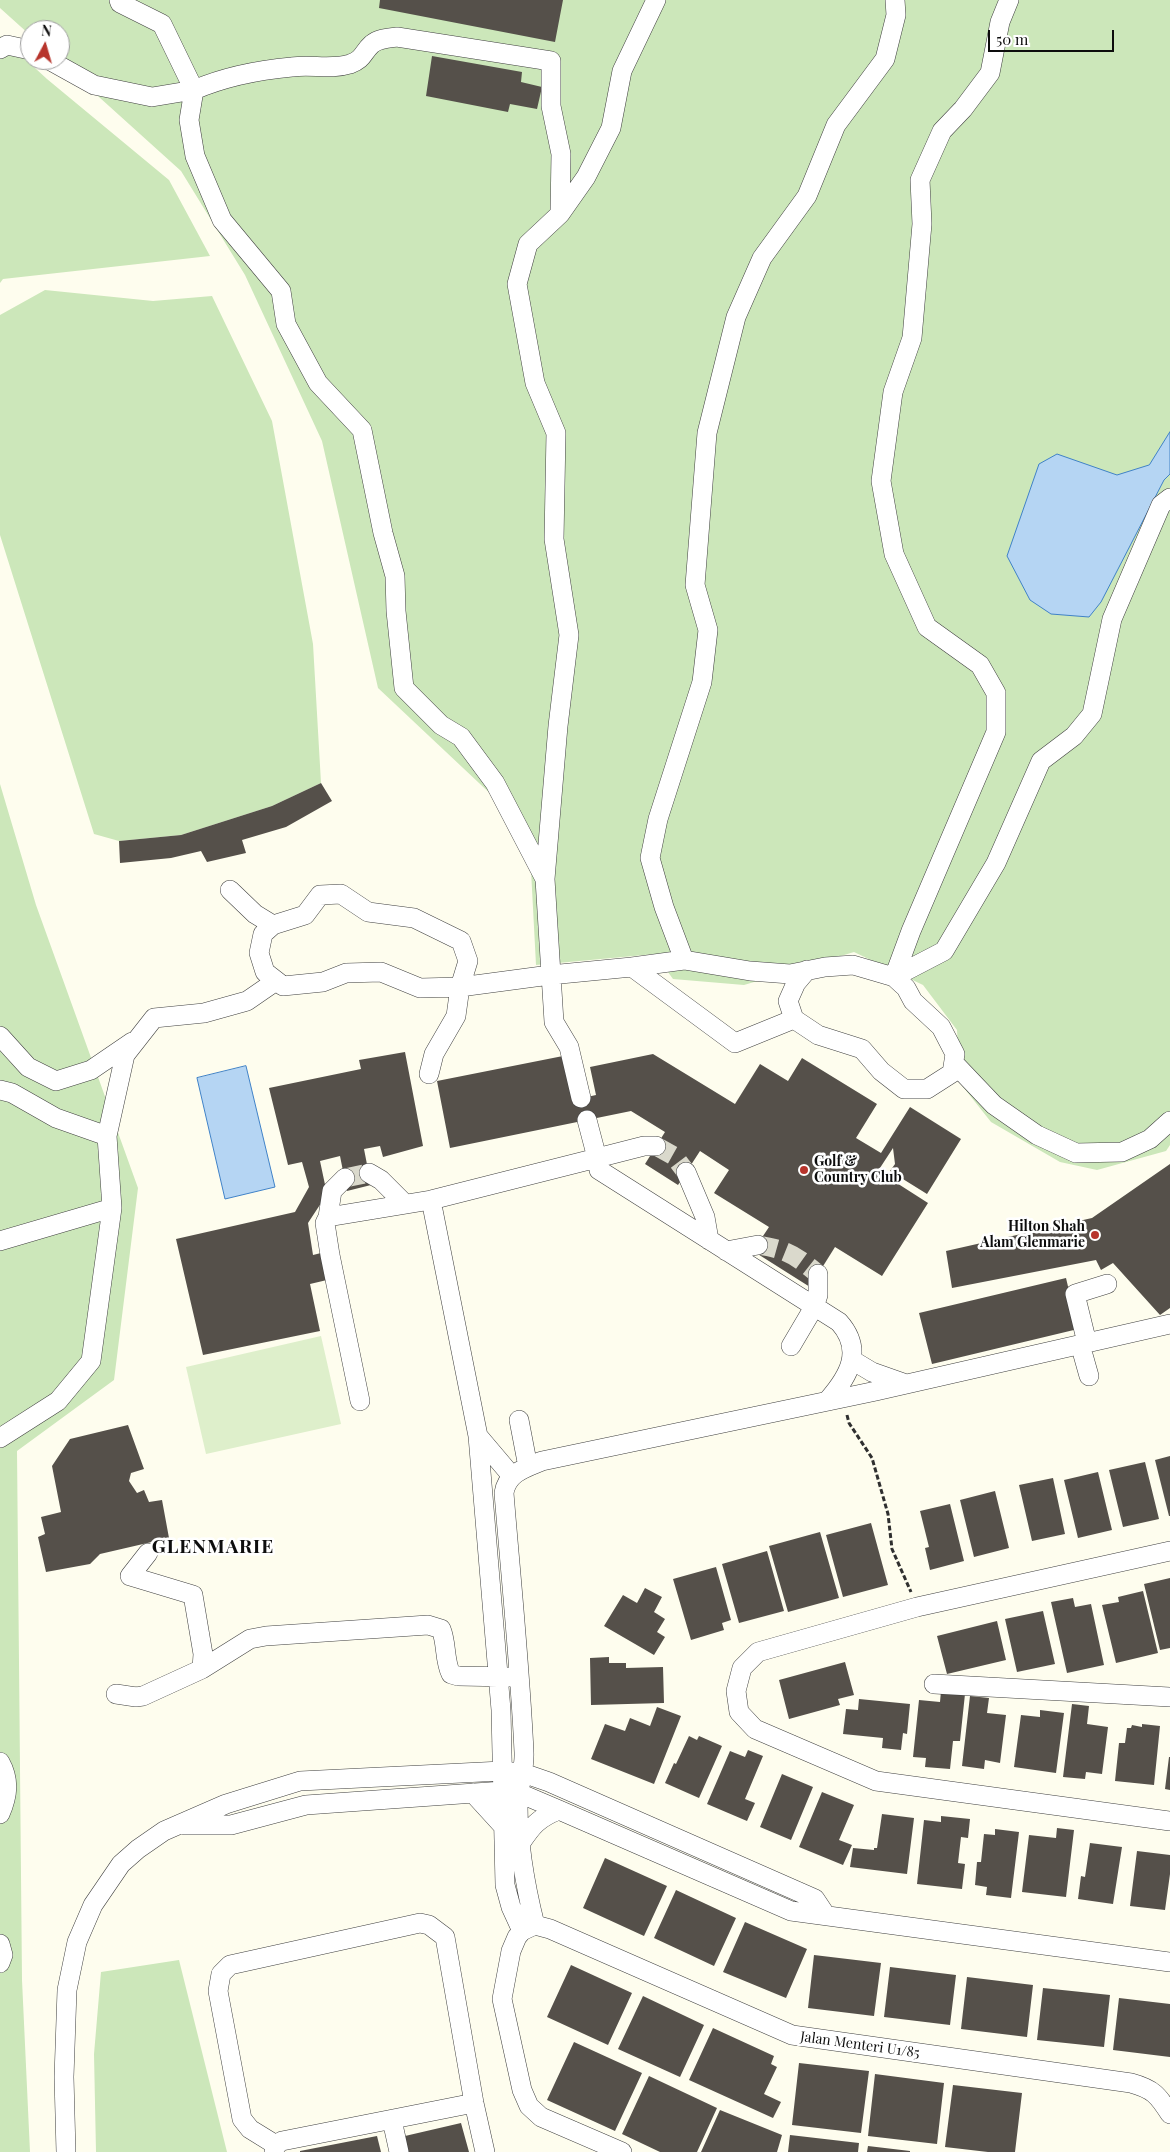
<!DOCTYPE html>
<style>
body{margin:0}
#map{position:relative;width:1170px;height:2152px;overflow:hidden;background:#fefdee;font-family:"Playfair Display",serif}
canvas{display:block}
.north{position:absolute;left:20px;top:20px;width:50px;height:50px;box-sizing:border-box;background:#fff;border:1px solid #9e9e9e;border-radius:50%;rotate:6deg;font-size:14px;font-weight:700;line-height:20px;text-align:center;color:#0d0d0d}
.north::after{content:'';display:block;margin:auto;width:18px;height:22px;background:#b7342c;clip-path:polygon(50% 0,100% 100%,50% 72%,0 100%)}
.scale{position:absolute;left:988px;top:30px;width:126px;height:22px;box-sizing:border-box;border:2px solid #0d0d0d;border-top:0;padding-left:6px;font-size:15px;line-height:18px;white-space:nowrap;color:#0d0d0d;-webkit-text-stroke:4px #fff;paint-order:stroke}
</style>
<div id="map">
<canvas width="1170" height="2152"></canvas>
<div class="north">N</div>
<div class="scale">50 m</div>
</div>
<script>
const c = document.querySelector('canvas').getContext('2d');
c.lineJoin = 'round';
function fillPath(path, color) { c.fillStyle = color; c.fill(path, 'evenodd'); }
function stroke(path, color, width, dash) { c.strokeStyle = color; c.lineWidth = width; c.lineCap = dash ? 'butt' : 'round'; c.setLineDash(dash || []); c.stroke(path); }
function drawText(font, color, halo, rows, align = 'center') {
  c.font = font + ' "Playfair Display",serif'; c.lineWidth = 5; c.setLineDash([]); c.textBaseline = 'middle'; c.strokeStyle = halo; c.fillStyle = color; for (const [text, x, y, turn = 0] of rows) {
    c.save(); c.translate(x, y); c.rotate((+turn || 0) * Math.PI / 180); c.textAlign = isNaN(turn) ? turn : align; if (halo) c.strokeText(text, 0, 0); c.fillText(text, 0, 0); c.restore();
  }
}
const green = new Path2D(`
 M0 0H1170V1145L1166 1151 1097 1170 1060 1162 991 1122 960 1083 957 1030 923 985 854 952 744 985 673 979 655 954 536 965 531 870 496 799 378 688 322 441 245 275 181 171 58 60H60V30H30V35L0 8Z
 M0 36 47 79 169 180 210 256 3 279 0 283Z
 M45 290 153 301 212 296 272 421 313 644 321 783 272 806 181 835 119 841 94 834 0 535V315Z
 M0 784 36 905 138 1188 114 1380 17 1451 22 1980 30 2152H0Z
 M179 1960 227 2152H96L94 2054 101 1972Z`);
const pitch = new Path2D(`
 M321 1336 341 1424 206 1454 186 1367Z`);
const water = new Path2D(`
 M1170 432V474L1164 480 1101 602 1089 617 1051 614 1030 600 1007 556 1039 464 1057 454 1117 475 1149 465Z
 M246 1066 275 1187 225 1199 197 1078Z`);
const building = new Path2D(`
 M380 0H563L555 42 379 8Z
 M432 56 522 72 521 82 542 87 537 109 510 104 508 112 426 96Z
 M321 783 332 801 286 827 242 840 246 853 207 862 201 851 171 858 120 863 119 841 181 835 272 806Z
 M405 1052 423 1146 383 1157 380 1146 364 1149 371 1185 347 1191 340 1156 320 1161 327 1194 308 1223 313 1255 321 1253 327 1280 310 1284 320 1331 203 1355 176 1239 295 1212 309 1187 302 1162 288 1165 269 1088 361 1069 359 1060Z
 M653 1054 735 1104 760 1064 788 1081 802 1058 877 1104 856 1138 881 1153 910 1107 961 1139 927 1194 890 1171 895 1164 893 1148 878 1171 928 1203 882 1276 835 1247 810 1287 753 1251 769 1227 714 1193 729 1170 700 1151 678 1185 645 1164 665 1132 631 1111 450 1148 437 1081 563 1056 578 1099 596 1095 590 1067Z
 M1170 1164V1308L1160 1315 1113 1263 1101 1270 1096 1260 952 1288 946 1251 1092 1218Z
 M1066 1278 1078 1329 932 1364 919 1313Z
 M128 1425 144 1469 131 1473 129 1481 137 1493 144 1490 149 1502 162 1500 169 1538 100 1554 90 1564 46 1572 38 1537 45 1534 41 1517 61 1512 52 1466 70 1439Z
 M1170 1456V1516H1169L1155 1460Z
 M1145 1462 1159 1519 1123 1527 1109 1470Z
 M1098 1472 1112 1530 1078 1538 1064 1480Z
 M1053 1478 1065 1534 1032 1541 1019 1485Z
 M995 1491 1009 1548 974 1557 960 1500Z
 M950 1504 964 1561 930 1570 925 1548 929 1547 920 1511Z
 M871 1523 888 1585 843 1597 826 1535Z
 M820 1532 839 1598 788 1612 769 1546Z
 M767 1551 784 1611 739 1623 722 1564Z
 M716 1567 731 1620 722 1623 724 1630 691 1640 673 1579Z
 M1170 1578V1648L1160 1650 1144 1584Z
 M645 1588 662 1597 654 1612 665 1619 657 1632 665 1637 654 1655 604 1626 623 1595 637 1603Z
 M1143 1591 1158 1653 1116 1663 1102 1605 1119 1602 1118 1597Z
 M1073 1598 1075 1607 1091 1604 1104 1665 1067 1673 1051 1602Z
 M1043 1611 1055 1664 1017 1672 1005 1619Z
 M997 1621 1006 1660 947 1674 937 1636Z
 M609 1657V1663H626V1668L663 1667 664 1703 591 1705 590 1658Z
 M845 1662 854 1695 838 1699 840 1705 789 1719 779 1680Z
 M941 1691 965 1694 960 1741H953L950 1769 925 1767 926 1758 913 1757 919 1700 940 1702Z
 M970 1696 989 1698 987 1713 1006 1715 1000 1763 985 1760 984 1769 962 1766Z
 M859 1699 910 1704 907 1734 903 1733 901 1750 882 1748 883 1738 843 1734 846 1709 858 1710Z
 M1072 1704 1089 1706 1087 1724 1108 1727 1102 1774 1086 1772 1085 1779 1063 1777Z
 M657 1707 681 1716 654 1784 591 1759 605 1724 625 1731 630 1718 650 1726Z
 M1040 1710 1064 1713 1056 1773 1014 1767 1021 1715 1040 1717Z
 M1142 1724 1160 1726 1154 1785 1115 1781 1119 1743H1125L1127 1728H1131L1132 1725 1142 1727Z
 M689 1736 697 1740 699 1736 722 1746 699 1798 665 1783 674 1763 676 1764Z
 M748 1750 763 1756 745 1799 755 1803 747 1821 707 1804 730 1751 745 1757Z
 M1169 1757H1170V1790L1165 1789Z
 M782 1774 813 1787 791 1840 760 1827Z
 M822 1792 854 1805 839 1840 852 1845 843 1865 799 1847Z
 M882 1814 914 1818 907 1874 850 1867 853 1848 874 1850V1848H877Z
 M941 1816 970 1819 968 1838 961 1837 958 1863 965 1864 962 1889 917 1884 924 1820 941 1822Z
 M1057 1828 1074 1830 1066 1897 1022 1892 1029 1835 1056 1838Z
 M995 1829 1019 1832 1011 1898 986 1895 987 1887 975 1885 977 1862H981L984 1834 995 1835Z
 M1090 1843 1122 1847 1113 1904 1078 1899 1081 1876 1085 1877Z
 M1137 1851 1170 1855V1874L1165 1910 1130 1906Z
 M605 1858 667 1886 644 1936 583 1908Z
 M676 1890 736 1918 714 1966 654 1938Z
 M745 1922 807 1949 786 1998 723 1972Z
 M814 1955 881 1963 874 2016 808 2008Z
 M571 1965 632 1993 608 2045 547 2017Z
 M890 1967 956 1975 950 2025 884 2017Z
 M967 1977 1033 1985 1027 2037 961 2029Z
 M1043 1988 1110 1995 1104 2047 1037 2040Z
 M643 1996 704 2025 680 2077 618 2049Z
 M1119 1998 1170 2004V2057L1113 2050Z
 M713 2028 774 2056 771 2064 777 2067 764 2094 781 2102 773 2118 689 2080Z
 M574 2042 642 2073 615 2131 547 2100Z
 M799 2063 869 2071 861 2133 792 2125Z
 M875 2074 944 2083 937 2144 868 2136Z
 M649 2076 717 2108 697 2152H660L622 2134Z
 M953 2085 1022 2093 1015 2152H988L945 2147Z
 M720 2110 782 2135 777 2152H701Z
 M461 2123 469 2152H408L405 2136Z
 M790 2135 859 2143 858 2152H788Z
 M377 2136 381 2152H300V2151Z
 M868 2146 910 2151V2152H867Z`);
const minorTunnel = new Path2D(`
 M656 1146 674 1156 686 1172
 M345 1178 369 1173
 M758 1245C788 1250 795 1255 818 1274`);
const path = new Path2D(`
 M847 1415 849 1423 872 1458 888 1514 892 1549 911 1592`);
const minor = new Path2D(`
 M0 49 7 45 30 50
 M49 60 94 85 152 97 194 90 162 24 120 3 119 0
 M560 214 586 177 611 128 622 71 656 0
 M545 879 495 783 461 737 441 725 404 688 396 611 395 576 383 533 362 430 318 383 286 324 281 291 222 220 195 156 189 120 194 90C224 77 259 70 292 67 311 64 331 70 350 64 364 59 362 53 372 44 379 38 389 38 397 37L551 61V106L561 154 560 214 528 244 517 284 535 383 556 433 554 539 569 635 558 726 545 879 554 1022 569 1047 581 1098
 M230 890 255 914 273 925 305 915 320 895 341 894 368 912 414 918 461 941 468 961 460 987 456 1016 434 1054 429 1074
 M273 925 263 934 259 953 265 972 283 986 323 982 346 973 381 972 420 988 460 987 550 975 632 967 735 1043 794 1019
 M684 960 664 907 650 858 658 819 702 682 708 630 695 585 707 433 736 317 762 258 807 196 836 125 885 59 896 15 895 0
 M632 967 684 960 750 971 790 974 825 967 853 965 894 977 906 988 913 1001 941 1027 955 1054 952 1073 927 1089H904L881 1071 862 1049 818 1035 794 1019 788 1001 796 983 807 970
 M894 977 911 931 996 732V693L980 665 927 627 894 554 881 481 893 392 912 338 922 224 920 180 942 131 963 109 990 73 1000 22 1009 0
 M894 977 944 951 996 863 1041 761 1074 736 1092 714 1112 619 1161 505 1170 498
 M0 1036 28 1067 56 1081 91 1070 132 1042
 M954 1063 994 1105 1037 1135 1076 1153 1122 1152 1150 1139 1170 1121
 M0 1090 12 1093 56 1118 107 1136
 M587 1120 597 1158 644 1146H656
 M686 1172 705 1217 709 1240
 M369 1173 381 1180 405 1204
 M431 1200 478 1436 501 1710 505 1885 511 1907 522 1931
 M112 1208 107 1136 125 1055 154 1018 204 1013 247 1001 276 981
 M328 1217 332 1191 345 1178
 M0 1241 112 1208 91 1361 58 1401 0 1438
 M726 1251 758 1245
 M1087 1343 1075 1294 1107 1284
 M1080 1344 1089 1376
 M791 1346 814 1307 818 1295V1274
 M852 1360 872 1372 906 1384
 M360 1401 330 1255 325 1223 328 1217 431 1200 597 1158 599 1170 839 1322C864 1350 849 1376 828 1400
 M519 1420 528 1467
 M478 1436 511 1475
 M1170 1551 917 1607 758 1652 742 1668 736 1691 739 1712 755 1729 876 1781 1170 1821
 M148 1553 130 1576 193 1595 203 1654 202 1669
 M934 1684 1170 1697
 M116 1694 136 1697 143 1696 202 1669 250 1639 266 1636 428 1625 441 1629C447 1643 444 1660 451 1674L458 1676 511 1677
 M0 1762C10 1780 8 1796 0 1814
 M473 1793 504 1827
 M184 1825H231L306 1805 503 1791 519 1793 559 1810 791 1911 1170 1962
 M520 1844C532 1826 538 1818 559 1810
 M535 1925C525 1885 518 1846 518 1805 518 1787 525 1770 524 1752 520 1666 511 1579 504 1493 507 1473 525 1468 542 1461L876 1391 1170 1324
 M0 1944 3 1955 0 1963
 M392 2120 399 2152
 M276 2145 250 2129 242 2119 218 1991 221 1974 230 1965 420 1923 429 1925 445 1937 474 2103 485 2152
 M66 2152 64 2077 67 1990 77 1942 93 1905 121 1864 138 1849 164 1831 226 1804 300 1781 502 1771 523 1773 549 1782 815 1899 825 1914
 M274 2152 276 2145 282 2141 474 2103
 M622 2152 541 2117 529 2106 522 2090 502 1999 511 1951 517 1937 522 1931 535 1925 550 1929 792 2035 1131 2083C1153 2089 1158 2095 1170 2114`);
const markers = [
 [804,1170,5,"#b7342c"],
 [1095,1235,5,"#b7342c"]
];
const poiNames = [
 ["Golf &",814,1162],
 ["Country Club",814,1178],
 ["Hilton Shah",1085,1227,"right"],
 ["Alam Glenmarie",1085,1243,"right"]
];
const streetNames = [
 ["Jalan Menteri U1/85",860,2045,8]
];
const districtNames = [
 ["GLENMARIE",213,1547]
];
fillPath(green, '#cce7ba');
fillPath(pitch, '#deefcb');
fillPath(water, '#b5d5f3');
stroke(water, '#4082c7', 1);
fillPath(building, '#55504a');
stroke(minorTunnel, '#dad9cc', 19, [19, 9]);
stroke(minor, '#404040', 20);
stroke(path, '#2f2f2f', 3, [5, 2.5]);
stroke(minor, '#fff', 19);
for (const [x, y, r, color] of markers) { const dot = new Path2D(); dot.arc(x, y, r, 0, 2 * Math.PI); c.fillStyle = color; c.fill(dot); stroke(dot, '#fff', 2); }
drawText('bold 14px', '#0d0d0d', '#fff', poiNames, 'left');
drawText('14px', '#0d0d0d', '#fff', streetNames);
c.letterSpacing = '1px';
drawText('bold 19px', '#0d0d0d', '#fff', districtNames);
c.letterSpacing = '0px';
</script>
